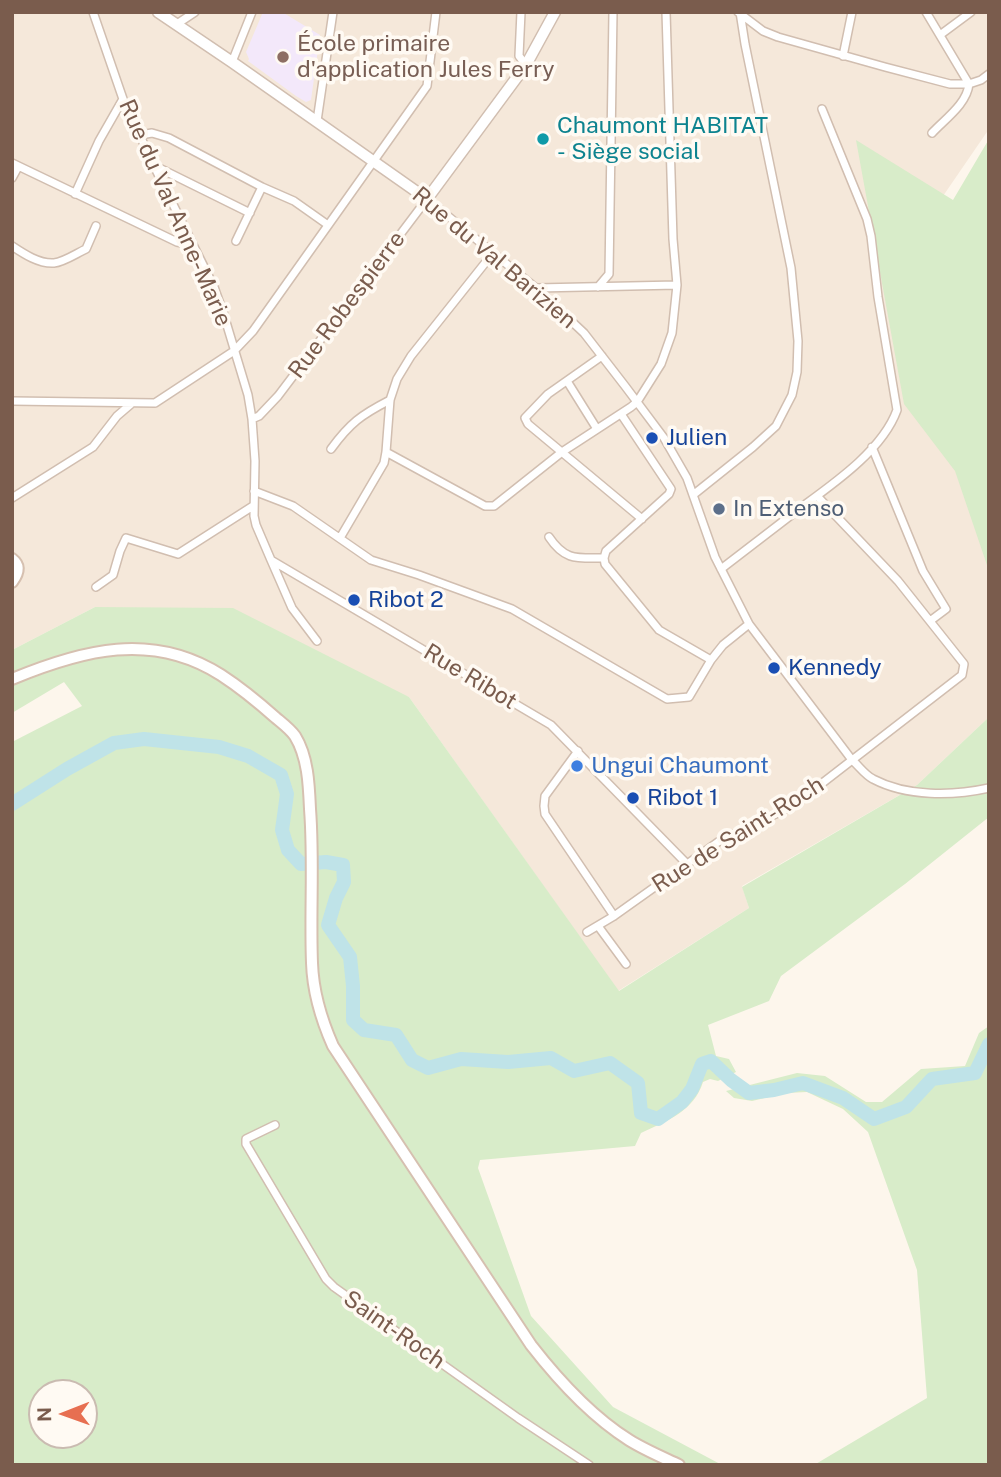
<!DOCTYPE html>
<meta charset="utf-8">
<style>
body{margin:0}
#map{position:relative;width:1001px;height:1477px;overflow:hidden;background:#fdf6ec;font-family:"Public Sans",sans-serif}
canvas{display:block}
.frame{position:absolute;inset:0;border:14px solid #7a5c4d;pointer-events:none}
.north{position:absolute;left:28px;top:1379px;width:70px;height:70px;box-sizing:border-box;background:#fffaf3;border:2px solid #cabbb1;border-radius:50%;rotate:269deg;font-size:19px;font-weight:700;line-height:28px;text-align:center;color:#7a5c4d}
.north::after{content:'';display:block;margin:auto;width:24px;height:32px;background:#e76f51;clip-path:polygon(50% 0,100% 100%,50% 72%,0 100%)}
</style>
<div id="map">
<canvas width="1001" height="1477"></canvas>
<div class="frame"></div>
<div class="north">N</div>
</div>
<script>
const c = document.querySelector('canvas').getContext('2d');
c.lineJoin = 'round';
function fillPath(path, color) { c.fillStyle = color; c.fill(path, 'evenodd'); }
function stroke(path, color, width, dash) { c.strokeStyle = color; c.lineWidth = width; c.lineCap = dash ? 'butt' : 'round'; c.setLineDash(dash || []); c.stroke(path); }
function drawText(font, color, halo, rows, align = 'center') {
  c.font = font + ' "Public Sans",sans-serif'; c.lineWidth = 7; c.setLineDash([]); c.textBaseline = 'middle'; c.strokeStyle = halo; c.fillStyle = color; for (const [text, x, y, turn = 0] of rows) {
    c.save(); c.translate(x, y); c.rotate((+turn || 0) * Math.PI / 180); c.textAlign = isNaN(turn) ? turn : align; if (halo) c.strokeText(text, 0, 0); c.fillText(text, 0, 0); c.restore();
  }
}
const residential = new Path2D(`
 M12 12H989V129L895 266 989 542V717L917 785 742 886 749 908 618 991 409 697 95 607 12 650Z`);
const education = new Path2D(`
 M263 12H282L320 35 311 100 306 102 296 96 248 61 249 59 246 52Z`);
const green = new Path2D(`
 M989 139V571L955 471 904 404 856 140 953 200Z
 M95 607 233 608 409 697 619 991 749 908 742 887 917 785 989 717V817L905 884 781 976 769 1001 708 1025 716 1056 729 1059 736 1072 718 1081 710 1079 703 1082C694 1111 667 1121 641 1133L635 1146 480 1160 478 1168 531 1316 613 1407 722 1465H12V742L82 706 64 682 12 713V650ZM42 1393H84V1435H42Z
 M989 1026V1465H814L927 1398 917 1270 868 1132 843 1109 807 1092 786 1093 752 1101 734 1098 726 1091 797 1073 825 1076 866 1102H882L921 1069 965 1066 979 1033Z`);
const river = new Path2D(`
 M12 804 67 769 114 743 144 739 219 747 248 756 281 775 287 794 282 830 288 850 301 864 326 862 343 865 344 882 336 898 328 925 350 957 353 986V1020L364 1030 396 1035 412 1060 428 1068 461 1059 508 1062 551 1058 574 1071 610 1063 638 1083 641 1113 658 1119 682 1102 692 1089 702 1064 711 1061 731 1080 749 1093 774 1090 803 1083 843 1098 874 1119 906 1107 932 1079 975 1073 989 1044`);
const minor = new Path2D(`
 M93 12 123 99 154 166 214 287 223 312 248 395 252 419 255 461 254 516 256 525 271 560 551 725 687 864
 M521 12 519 56 526 65
 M738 12 763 31 778 37 885 67 950 84H969L926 12
 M177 24 195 12
 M940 35 971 12
 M843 56 852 12
 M232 62 252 12
 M317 121 333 12
 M932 133C945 119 967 104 969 84L981 80 989 74
 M140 135 152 133 169 138 262 187 294 201 328 225
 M12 163 177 242 193 245
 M155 166 250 213
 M12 178 18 167
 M75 194 99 141 123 99
 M236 241 262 187
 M12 246C24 254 39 264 54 263 64 262 77 253 86 249L96 226
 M598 287 609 274 613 12
 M537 288 677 285
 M602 356 548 394 525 418 528 424 642 519
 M567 381 597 429
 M12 401 155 403 234 351 253 331 427 86 436 12
 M621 414 671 489 669 494 606 551 604 558 605 564 659 630 711 660
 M252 419 259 416 278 396 427 199 536 288 584 333 625 386 664 438 687 478 715 557 749 624 852 760C859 766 865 775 873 779 907 797 953 796 989 788
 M872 447 923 571 946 609 930 621
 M331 449C350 423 361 415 390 400
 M386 452 485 506H494L562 452 631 407 637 402 661 364 672 333 677 285 673 239 666 12
 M254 491 293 506 371 560 419 575 512 609 667 699 689 697 711 660 723 645 749 624
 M693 495 753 447 776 426 792 395 797 372 798 341 791 268 745 44 740 12
 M12 498 93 447 117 416 131 404
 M549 537C565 561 577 558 604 558
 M340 538 384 463 386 452 390 400 397 379 411 356 493 253
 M271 560 292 608 317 641
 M721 569C748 548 776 527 803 506 836 482 883 449 897 410L878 297 871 236 867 219 822 109
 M96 587 113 575 120 551 126 538 178 554 253 506
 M578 751 545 796 544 806 545 814 614 916
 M598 926 626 964
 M587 932 614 916 718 842 794 805 962 675 964 664 898 581 817 496
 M275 1125 246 1139V1144L326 1279 334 1287 518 1418 589 1465`);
const tertiary = new Path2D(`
 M158 12 232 62 427 199 526 65 555 12`);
const secondary = new Path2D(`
 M12 559C21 566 18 574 12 582
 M12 679C82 650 152 631 221 675 241 688 258 702 276 718 282 723 290 729 295 736 308 757 309 785 310 809 314 860 310 912 312 963 313 993 321 1019 333 1046L531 1345C559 1381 591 1416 629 1440 645 1450 662 1457 679 1465`);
const markers = [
 [283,57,7,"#8d6e63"],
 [543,139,7,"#0f9aa8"],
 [652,438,7,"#1a4fb4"],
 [719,509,7,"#5c6f8a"],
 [354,600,7,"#1a4fb4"],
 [774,668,7,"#1a4fb4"],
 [577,766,7,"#3f7fe0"],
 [633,798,7,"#1a4fb4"]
];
const educationNames = [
 ["École primaire",297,44],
 ["d'application Jules Ferry",297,70]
];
const cultureNames = [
 ["Chaumont HABITAT",557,126],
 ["- Siège social",557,152]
];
const streetNames = [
 ["Rue du Val Anne-Marie",175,213,66],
 ["Rue du Val Barizien",494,258,40],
 ["Rue Robespierre",347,305,-53],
 ["Rue Ribot",470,677,31],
 ["Rue de Saint-Roch",738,835,-32],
 ["Saint-Roch",394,1330,35]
];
const transitNames = [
 ["Julien",666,438],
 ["Ribot 2",368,600],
 ["Kennedy",788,668],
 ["Ribot 1",647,798]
];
const serviceNames = [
 ["In Extenso",733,509]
];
const shopNames = [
 ["Ungui Chaumont",591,766]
];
fillPath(residential, '#f5e8da');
fillPath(education, '#f3e8fa');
fillPath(green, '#d8ecc9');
stroke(river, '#bfe3e8', 14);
stroke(minor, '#d1beb0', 10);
stroke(tertiary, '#d1beb0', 13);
stroke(secondary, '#d6c0b0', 14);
stroke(minor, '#fff', 7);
stroke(tertiary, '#fff', 10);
stroke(secondary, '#fff', 10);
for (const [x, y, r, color] of markers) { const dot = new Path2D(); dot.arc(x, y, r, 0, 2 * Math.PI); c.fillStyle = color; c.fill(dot); stroke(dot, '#fffaf3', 2.5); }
drawText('23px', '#785e54', '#fffaf3', educationNames, 'left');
drawText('23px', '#0d838f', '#fffaf3', cultureNames, 'left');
drawText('23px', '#7a5c4d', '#fffaf3', streetNames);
drawText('23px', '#164399', '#fffaf3', transitNames, 'left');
drawText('23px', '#4e5e75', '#fffaf3', serviceNames, 'left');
drawText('23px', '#366cbe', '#fffaf3', shopNames, 'left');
</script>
